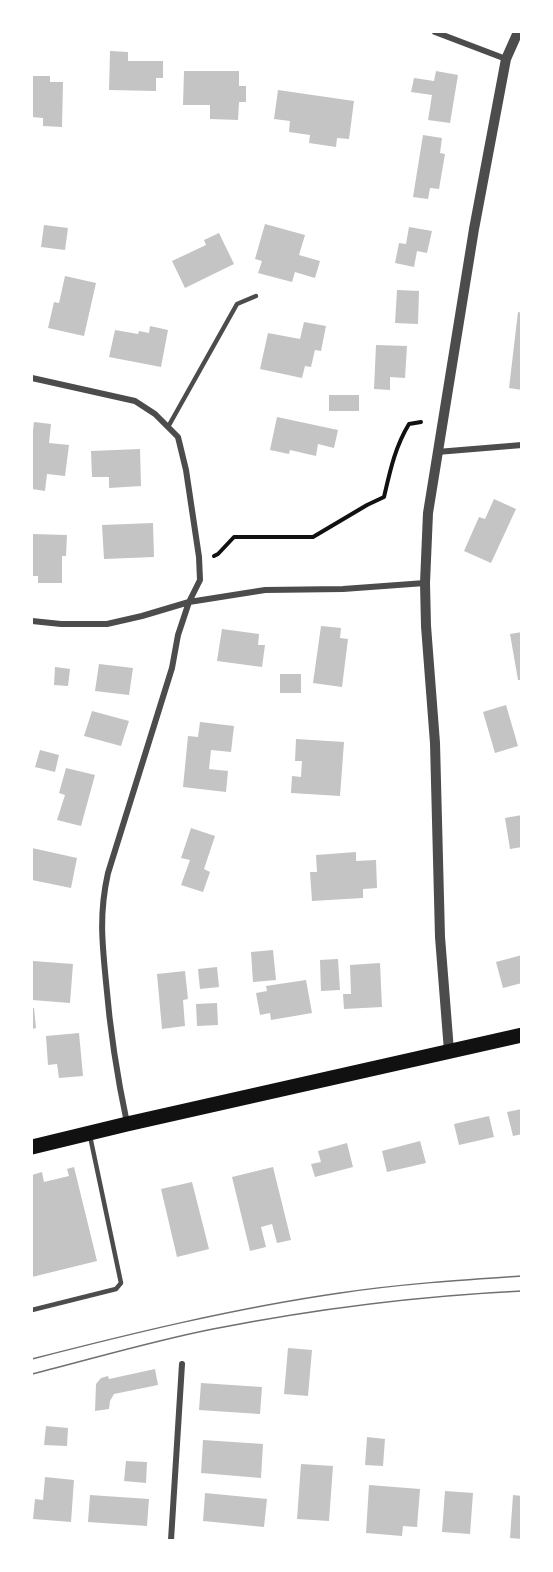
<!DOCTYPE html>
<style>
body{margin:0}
#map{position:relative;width:553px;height:1572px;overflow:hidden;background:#fff;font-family:"Noto Serif",serif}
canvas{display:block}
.frame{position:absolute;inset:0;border:33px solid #fff;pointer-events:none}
</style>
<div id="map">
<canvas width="553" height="1572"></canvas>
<div class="frame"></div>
</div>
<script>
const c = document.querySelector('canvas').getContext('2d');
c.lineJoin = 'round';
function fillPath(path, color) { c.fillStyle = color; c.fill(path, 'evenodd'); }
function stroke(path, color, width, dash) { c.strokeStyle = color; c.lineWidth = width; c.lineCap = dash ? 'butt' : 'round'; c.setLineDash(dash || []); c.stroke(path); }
const building = new Path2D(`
 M110 51 128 52V61H163V78H156V91L109 90Z
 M184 71H239V86H246V102H239L238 120 210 119V105H183Z
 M436 71 458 75 450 123 428 120 432 95 411 92 414 78 434 81Z
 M32 76H50V82H63L62 127 43 126V118L32 117Z
 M278 90 354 101 349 139 337 138 336 147 309 143 310 135 289 132 290 121 274 119Z
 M423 135 442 138 440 153 445 154 439 189 430 188 428 199 413 197Z
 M265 224 305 235 299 255 320 261 315 278 295 272 292 282 258 273 262 261 255 259Z
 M44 225 68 228 65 250 41 247Z
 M409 227 432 231 427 253 417 251 414 267 395 263 399 243 406 244Z
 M219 233 234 264 185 288 172 261 206 245 204 240Z
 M65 276 96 283 84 336 48 328 54 302 59 303Z
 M397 290 419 291 418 324 395 323Z
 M518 312 522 313V390L509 388Z
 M304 322 326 326 321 351 315 350 311 367 305 366 302 378 260 369 268 333 300 339Z
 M150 326 168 330 161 367 109 357 115 330 138 334 139 331 149 333Z
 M376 345 407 346 405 378 390 377V390L374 389Z
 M329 395H359V411H329Z
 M277 417 338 430 334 448 318 444 316 456 290 450 289 454 270 450Z
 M34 422 51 424 49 443 69 445 65 476 47 474 45 491 32 489V430H33Z
 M140 449 141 486 109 488V477H92L91 451Z
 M494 499 516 509 491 563 464 551 479 517 485 519Z
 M153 523 154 557 104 559 102 525Z
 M32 534 67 535 66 556H62V583H38V576H32Z
 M321 626 341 628 340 638 348 639 342 687 313 683Z
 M222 629 259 634 258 645H265L262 667 217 661Z
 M522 632V680H518L510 634Z
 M99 664 133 668 129 695 95 691Z
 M55 667 70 669 68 686 54 685Z
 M280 674H301V693H280Z
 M506 705 518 746 495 753 483 712Z
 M92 711 129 721 121 746 84 736Z
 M200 722 234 726 231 752 211 750 209 769 228 771 226 792 183 787 188 736 198 737Z
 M296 739 344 742 340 796 291 793 292 776 301 777 302 761H295Z
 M40 750 59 755 55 772 35 767Z
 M66 768 95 775 81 826 57 820 65 795 59 793Z
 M522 815V847L510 849 505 818Z
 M191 828 215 836 204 869 210 872 203 892 181 885 190 860 181 858Z
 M32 848 77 858 71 888 32 880Z
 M356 852V861L376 860 377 888 363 889V898L312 901 310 872H317L316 855Z
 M273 950 276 980 253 982 251 952Z
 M522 955V983L503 988 496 962Z
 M338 959 340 990 321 991 320 960Z
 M33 961 73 964 70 1003 32 1000Z
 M380 963 382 1007 344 1009 343 994H351L350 965Z
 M217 967 219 987 200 989 198 969Z
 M185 971 188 999 183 1000 185 1026 162 1029 157 974Z
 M306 980 312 1013 271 1020 270 1013 260 1015 256 993 267 991 266 986Z
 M217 1003 218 1025 197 1026 196 1004Z
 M32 1008H34L36 1028 32 1029Z
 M79 1033 83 1076 59 1078 57 1064 48 1065 46 1036Z
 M522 1109V1134L513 1136 507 1112Z
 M489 1116 494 1137 459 1145 454 1124Z
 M420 1141 426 1163 387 1172 382 1151Z
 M347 1143 353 1167 315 1177 311 1164 321 1162 318 1151Z
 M74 1167 97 1261 32 1277V1175L42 1172 44 1182 69 1176 67 1169Z
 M273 1167 291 1240 277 1243 272 1224 261 1227 266 1247 250 1251 232 1177Z
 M192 1182 209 1249 177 1257 161 1189Z
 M288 1348 312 1350 308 1396 284 1394Z
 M155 1369 158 1385 114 1394 110 1401 109 1409 95 1411 96 1384 101 1378 108 1376 109 1379Z
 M201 1383 262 1387 260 1414 199 1410Z
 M46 1426 68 1428 67 1446 44 1445Z
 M367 1437 385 1439 383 1466 365 1465Z
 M203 1440 263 1444 261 1478 201 1473Z
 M126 1461 147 1462 146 1483 124 1481Z
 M301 1464 333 1466 329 1521 297 1519Z
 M45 1477 74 1480 71 1522 33 1519 35 1499 43 1500Z
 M369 1485 420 1489 417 1527 403 1526 402 1536 366 1533Z
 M445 1491 473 1493 470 1534 442 1532Z
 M205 1493 267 1499 264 1527 203 1521Z
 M90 1495 149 1499 147 1526 88 1522Z
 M513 1495 522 1496V1539L510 1538Z`);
const path = new Path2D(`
 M214 556 218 554 234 537H313L367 505 384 497C390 471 395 447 409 424L421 422`);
const service = new Path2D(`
 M168 427 237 304 256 296
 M32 1310 116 1289 121 1283 90 1136`);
const minor = new Path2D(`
 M435 32 506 59
 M32 378 135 401 155 414 178 437 186 470 199 557 200 580 189 602 178 635 172 668 108 873C99 913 102 942 106 982 110 1030 117 1076 127 1123
 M437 452 522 445
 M32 621 61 624H107L142 616 189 602 265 590 343 589 425 583
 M171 1540 182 1364`);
const tertiary = new Path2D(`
 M449 1051 440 937 435 743 426 626 425 583 428 513 474 229 506 59 518 32`);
const primary = new Path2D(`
 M32 1147 127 1124 522 1035`);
const tram = new Path2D(`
 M32 1359C133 1333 236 1308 340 1293 400 1284 461 1280 522 1276
 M32 1374C92 1359 152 1341 213 1329 315 1309 418 1296 522 1291`);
fillPath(building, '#c4c4c4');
stroke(path, '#111', 4);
stroke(service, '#4c4c4c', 4.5);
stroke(minor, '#4c4c4c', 6);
stroke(tertiary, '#4c4c4c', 10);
stroke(primary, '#111', 15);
stroke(tram, '#707070', 1.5);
</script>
